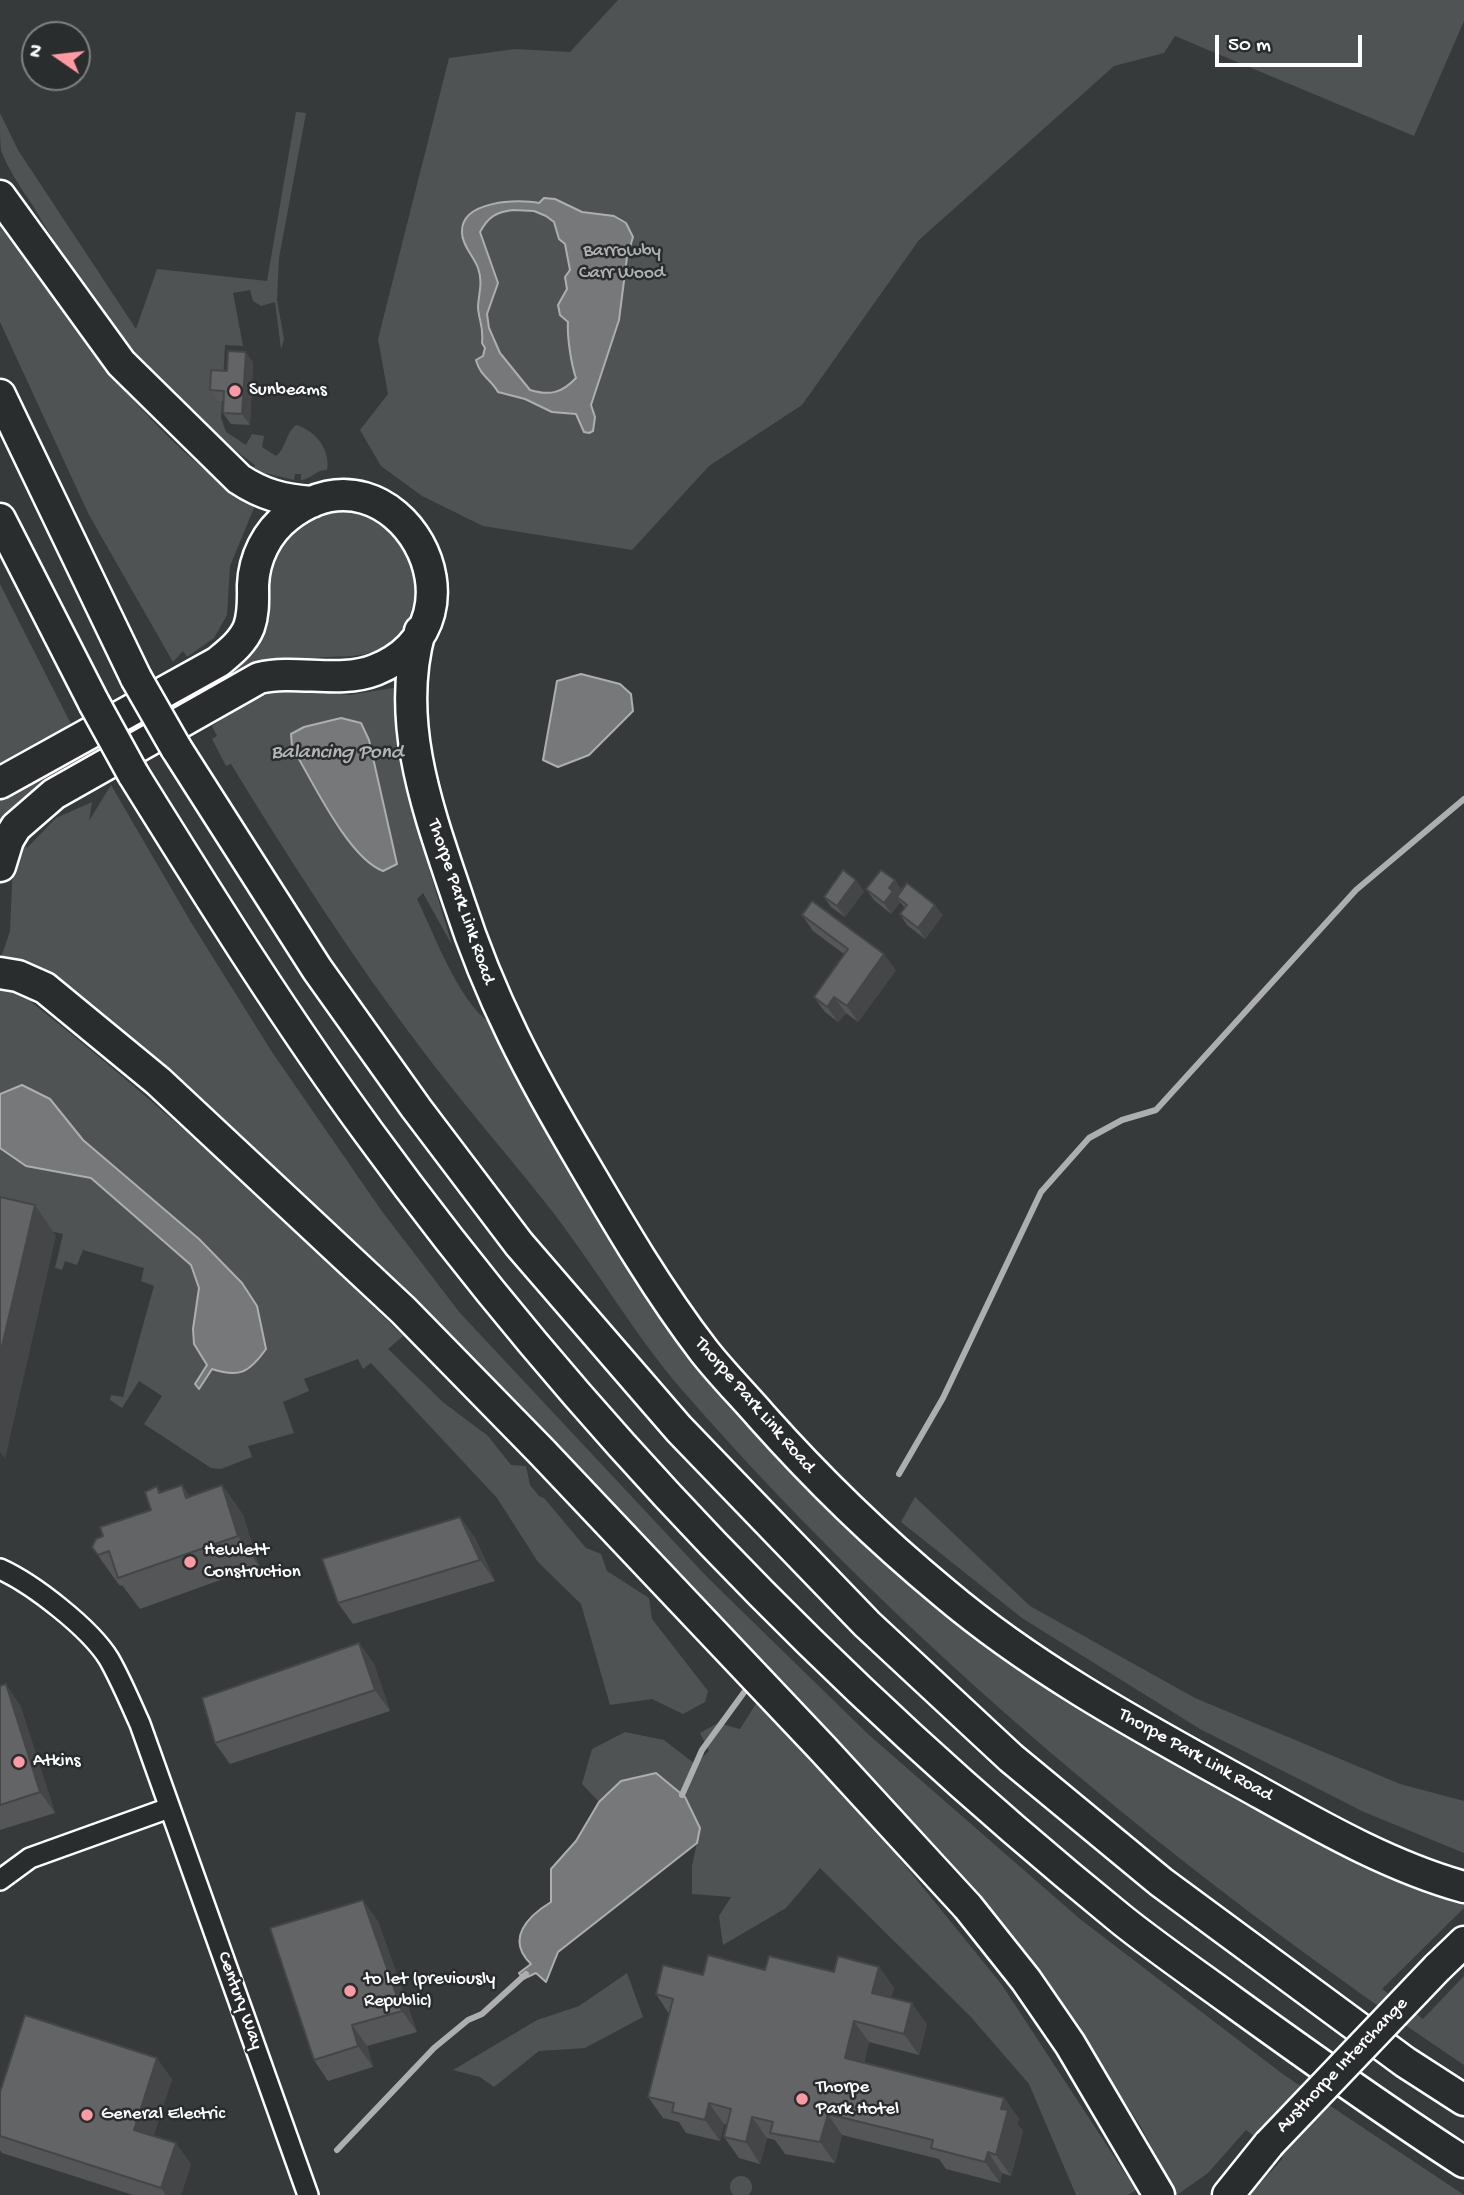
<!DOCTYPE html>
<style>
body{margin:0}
#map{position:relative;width:1464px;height:2195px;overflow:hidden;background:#373a3b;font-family:"Gochi Hand",sans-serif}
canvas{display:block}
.north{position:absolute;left:21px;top:21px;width:70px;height:70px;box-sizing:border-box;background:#2a2d2e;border:2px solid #7f8182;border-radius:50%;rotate:284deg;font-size:19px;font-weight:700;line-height:28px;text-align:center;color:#fff}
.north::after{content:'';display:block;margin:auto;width:24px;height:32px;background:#ff9aa2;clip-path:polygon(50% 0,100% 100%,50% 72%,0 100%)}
.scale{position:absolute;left:1215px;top:35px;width:147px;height:32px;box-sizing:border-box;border:4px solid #fff;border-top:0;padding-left:9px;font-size:21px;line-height:24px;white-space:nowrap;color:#fff;-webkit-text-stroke:5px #2a2d2e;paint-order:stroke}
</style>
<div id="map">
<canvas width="1464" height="2195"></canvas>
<div class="north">N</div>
<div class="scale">50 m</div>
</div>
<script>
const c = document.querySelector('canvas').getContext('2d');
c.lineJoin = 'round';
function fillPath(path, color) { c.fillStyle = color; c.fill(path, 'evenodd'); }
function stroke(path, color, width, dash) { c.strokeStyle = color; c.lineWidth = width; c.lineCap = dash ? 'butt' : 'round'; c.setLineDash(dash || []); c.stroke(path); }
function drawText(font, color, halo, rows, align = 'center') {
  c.font = font + ' "Gochi Hand",sans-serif'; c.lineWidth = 5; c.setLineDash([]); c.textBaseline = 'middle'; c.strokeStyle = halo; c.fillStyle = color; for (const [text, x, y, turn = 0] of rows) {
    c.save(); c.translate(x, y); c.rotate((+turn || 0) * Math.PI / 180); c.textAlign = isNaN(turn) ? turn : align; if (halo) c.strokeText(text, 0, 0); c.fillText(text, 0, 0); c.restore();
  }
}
const green = new Path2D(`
 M618 0H1464V21L1414 136 1175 36 1164 53 1114 66 919 240 802 405 709 466 632 550 483 526 422 496 381 466 360 430 388 394 378 339 449 58 515 49 570 52Z
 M296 112 306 113 279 258 277 300 284 339 281 349 275 302 261 306 253 301 250 290 233 293 243 346 225 345 221 418 226 432 246 445 252 434 264 436 262 447 276 456C286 449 285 434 296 425 315 430 331 450 327 470 316 469 312 479 301 480V474H295L294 480 265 473 261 477 250 473 255 465C163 398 90 304 33 206 22 189 8 170 1 150 0 140 0 124 0 113L18 150 136 329 157 269 267 281Z
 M0 210C54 302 117 394 199 465 217 480 234 496 256 503L230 566 227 615 214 638 187 657 183 651 173 662 89 515 0 322Z
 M343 510C360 513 378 516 391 529 424 558 424 612 391 641 365 664 334 652 305 660 285 666 242 696 222 707 148 749 74 790 0 832V795L231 663 278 547 295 527 318 514Z
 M0 584 71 724 0 763Z
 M399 687 425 856 452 945 423 893 417 899C433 931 461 1008 493 1024L579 1184 919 1590 1464 1899V1908L1382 1989 1423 2019 1464 1976V2065C1178 1872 909 1650 682 1390 633 1333 595 1266 548 1206 507 1154 463 1104 423 1051 353 959 291 862 231 764L226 766 212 739 217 736 212 726 246 703 269 694 302 690 349 695Z
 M111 785 192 924 272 1052 381 1210 460 1313 707 1577 869 1735 1080 1919 1284 2075 1464 2195H1250L1283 2158 1246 2130 1208 2173 1177 2195 1141 2127 1054 1993 946 1857 815 1717 448 1338 317 1208 193 1094 0 961 10 931 13 862 23 842 27 848 56 818 92 802 89 821Z
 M0 989H13L33 999 31 1002C163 1106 285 1218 403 1336L388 1349 444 1403 488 1436 511 1465 526 1466 530 1485 539 1496 544 1498 586 1548 601 1554 607 1571 649 1598 652 1619 708 1691 705 1702 683 1714 652 1699 610 1705 581 1604 538 1562 497 1498 371 1363 363 1369 358 1359 304 1379 309 1391 283 1402 294 1433 248 1446 252 1457 221 1469 211 1468 144 1424 162 1396 139 1381 122 1408 110 1400 111 1395 123 1397 154 1286 141 1281 144 1268 83 1250 77 1265 65 1261 62 1270 55 1268 63 1234 6 1221 0 1240Z
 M915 1497 1030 1606 1195 1698 1400 1784 1464 1801V1853L1364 1812 1200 1729 1022 1618 901 1522Z
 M759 1699 895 1853 1002 1985 1136 2190 1128 2195H1076L1029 2084 970 2016 820 1868 786 1908 723 1945 719 1916 731 1897 692 1894V1866L700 1828 685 1797 656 1773 621 1781 599 1802 582 1784 592 1749 625 1732 664 1740 695 1764 709 1751 700 1733 718 1723 740 1729Z
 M627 1973 643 2017 585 2048 539 2051 494 2087 480 2077 453 2070 537 2020 579 2006Z
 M730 2187a11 11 0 1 1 22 0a11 11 0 1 1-22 0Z`);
const water = new Path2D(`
 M544 198 555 199 582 212 614 216 626 223 633 237 627 257 619 320 591 405 595 417 593 431 589 433 584 432 576 414 552 412 525 399 498 392C491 379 480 376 476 360L483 356 485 348 482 343C484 325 478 319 478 306 479 292 483 282 478 268 474 257 462 245 462 233 460 200 519 199 539 203ZM513 210 534 211 546 216 554 222 559 239 565 244 570 270 565 277 567 289 558 305 560 315 568 322C567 336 571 364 576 378 562 393 550 396 530 390L500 353 489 328 487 314 498 283 480 232C488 217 496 212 513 210Z
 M581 674 620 684 631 694 633 711 589 755 558 767 543 760 557 681Z
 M341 718 361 723 369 740 397 864 383 871C348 858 312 780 292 747L291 734 304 727Z
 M22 1085 50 1099 83 1140 199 1239 242 1283 257 1306 266 1349C249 1373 239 1378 212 1369L199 1389 195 1384 207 1365 194 1344 193 1329 199 1288 191 1265 91 1178 26 1166 0 1148V1094Z
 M656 1773 685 1797 700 1828 697 1843 558 1952 546 1982 536 1973 523 1979 519 1973 531 1964C505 1939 528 1916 551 1902V1869L576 1841 599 1802 621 1781Z`);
const stream = new Path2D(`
 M899 1474 943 1398 1041 1192 1089 1138 1122 1120 1156 1110 1356 890 1464 799
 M682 1795 702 1750 745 1691
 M337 2150 434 2048 468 2020 482 2014 526 1974`);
const minor = new Path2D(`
 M0 1569C33 1584 90 1628 109 1659 121 1680 130 1702 140 1724L308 2195
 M0 1880 30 1858 169 1808`);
const highway = new Path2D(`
 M0 196 121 363 239 479C263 495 284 500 312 502
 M0 395 136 678
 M0 519 94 703
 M420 631C394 724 430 815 459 902 490 998 531 1075 582 1161 620 1226 658 1291 704 1351 722 1374 743 1395 762 1417 818 1480 878 1538 943 1592 1029 1665 1130 1721 1228 1775 1303 1816 1381 1864 1464 1887
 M176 748 317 969 416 1108 519 1244 679 1429 867 1624 1011 1758 1161 1882 1405 2062 1464 2100
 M133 774C209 896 284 1017 369 1133 583 1427 839 1690 1122 1920 1157 1948 1195 1974 1232 2001 1308 2056 1385 2111 1464 2162
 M0 783 218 662C230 652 243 642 249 627 254 613 253 599 253 585 254 558 267 532 288 516 395 433 500 620 375 670 339 684 297 669 259 678L54 794 16 827 8 840 0 866
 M0 973 18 976 45 988 158 1081 403 1310 541 1451 823 1749 968 1907 1026 1980 1070 2044 1159 2195
 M1437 1968 1464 1942
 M1228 2195 1269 2144`);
const highwayBridge = new Path2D(`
 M136 678 176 748
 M94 703 133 774
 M1269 2144 1437 1968`);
const wall = new Path2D(`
 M253 362 250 425 231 424 223 413 224 401H218L210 390 227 371Z
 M866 889 902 890 943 915 925 939 907 925 900 914 905 908 900 902 891 914 874 900Z
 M864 891 845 917 831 907 824 897Z
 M802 915 896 970 858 1022 846 1013 838 1022 825 1012 814 997 844 954 813 931Z
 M222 1485 243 1515 259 1566 140 1609 122 1585 120 1586 114 1578 92 1547 103 1536 151 1510 157 1486 161 1493 190 1496Z
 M460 1517 475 1538 495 1581 353 1624 338 1603Z
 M359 1643 374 1664 390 1711 230 1764 215 1743Z
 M0 1686 20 1705 55 1813 0 1830Z
 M378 1921 417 2032 367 2046 373 2067 328 2081 314 2060Z
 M879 1967 894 1988 891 1998 927 2024 919 2055 869 2042 864 2063 1004 2098 1019 2119 1017 2124 1023 2131 1011 2176 1002 2173 1000 2183 946 2169 939 2159 842 2135 835 2163 785 2154 775 2140 767 2138 760 2164 739 2158 724 2137 727 2125 724 2124 720 2141 686 2133 679 2122 663 2118 648 2097 669 2014 656 1994 703 1975 765 1970 834 1972Z
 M172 2079 153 2136 191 2164 181 2195H133L2 2153 0 2150V2092Z`);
const shadedWall = new Path2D(`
 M246 352 253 362 250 425 242 414Z
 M856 880 864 891 845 917 837 906Z
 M895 880 903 891 897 898 900 902 891 914 884 903 889 888Z
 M935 905 943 915 925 939 918 928Z
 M884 954 896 970 858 1022 847 1006Z
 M834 997 846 1013 838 1022 827 1007Z
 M35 1205 56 1236 5 1459 0 1452V1355Z
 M182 1485 204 1516 186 1498Z
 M222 1485 243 1515 259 1566 238 1536Z
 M460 1517 475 1538 495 1581 480 1560Z
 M359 1643 374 1664 390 1711 375 1690Z
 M6 1684 20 1705 55 1813 40 1792Z
 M363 1900 378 1921 417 2032 402 2011Z
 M879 1967 894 1988 887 2014 872 1993Z
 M912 2003 927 2024 919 2055 904 2034Z
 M854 2021 869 2042 860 2079 845 2058Z
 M352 2025 367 2046 373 2067 358 2046Z
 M157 2058 172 2079 149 2151 134 2130Z
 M1004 2098 1019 2119 1017 2124 1023 2131 1011 2176 996 2155 1001 2109Z
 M709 2103 724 2124 720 2141 705 2120Z
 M828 2114 842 2135 835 2163 820 2142Z
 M752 2117 767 2138 760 2164 746 2142Z
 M176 2143 191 2164 181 2195H166L161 2188Z
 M988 2152 1002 2173 1000 2183 985 2162Z`);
const building = new Path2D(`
 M228 351 246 352 242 414 223 413 224 391 210 390 211 370 227 371Z
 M843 870 856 880 837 906 824 897Z
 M881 870 895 880 889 888 893 891 884 903 866 889Z
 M907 883 935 905 918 928 900 914 907 905 897 897Z
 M812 901 884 954 847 1006 834 997 827 1007 814 997 848 949 802 915Z
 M0 1197 35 1205 0 1355Z
 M182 1485 186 1498 222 1485 238 1536 118 1578 109 1551 98 1555 92 1547 96 1539 103 1536 100 1527 151 1510 145 1492 157 1486 159 1493Z
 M460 1517 480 1560 338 1603 322 1559Z
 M359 1643 375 1690 215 1743 202 1698Z
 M6 1684 40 1792 0 1805V1686Z
 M363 1900 402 2011 352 2025 358 2046 314 2060 270 1928Z
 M708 1955 765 1970 769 1956 834 1972 838 1956 879 1967 872 1993 912 2003 904 2034 854 2021 845 2058 1004 2098 1001 2109 1008 2110 996 2155 988 2152 985 2162 931 2148 933 2140 828 2114 820 2142 770 2133 773 2122 752 2117 746 2142 724 2137 731 2109 709 2103 705 2120 672 2112 674 2103 648 2097 673 1999 656 1994 663 1965 703 1975Z
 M25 2015 157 2058 134 2130 176 2143 161 2188 0 2136V2092Z`);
const markers = [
 [235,391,7,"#ff9aa2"],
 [190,1562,7,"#ff9aa2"],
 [19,1762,7,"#ff9aa2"],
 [350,1991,7,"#ff9aa2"],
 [802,2099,7,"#ff9aa2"],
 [87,2115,7,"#ff9aa2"]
];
const parkNames = [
 ["Barrowby",622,252],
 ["Carr Wood",622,274]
];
const poiNames = [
 ["Sunbeams",249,391],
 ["Hewlett",204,1551],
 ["Construction",204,1573],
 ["Atkins",33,1762],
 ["to let (previously",364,1980],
 ["Republic)",364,2002],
 ["Thorpe",816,2088],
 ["Park Hotel",816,2110],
 ["General Electric",101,2115]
];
const streetNames = [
 ["Thorpe Park Link Road",460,902,71],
 ["Thorpe Park Link Road",754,1406,49],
 ["Thorpe Park Link Road",1195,1756,29],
 ["Century Way",239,2001,70],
 ["Austhorpe Interchange",1343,2066,-46]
];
const waterNames = [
 ["Balancing Pond",337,754]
];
fillPath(green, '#505354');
fillPath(water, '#767879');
stroke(water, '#adaeaf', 2);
stroke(stream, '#adaeaf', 6);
stroke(minor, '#fff', 24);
stroke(highway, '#fff', 35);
stroke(minor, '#2a2d2e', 19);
stroke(highway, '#2a2d2e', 30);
stroke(highwayBridge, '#fff', 35, []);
stroke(highwayBridge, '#2a2d2e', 30);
fillPath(wall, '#555657');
fillPath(shadedWall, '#454647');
fillPath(building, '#636465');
stroke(building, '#454647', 2);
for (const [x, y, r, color] of markers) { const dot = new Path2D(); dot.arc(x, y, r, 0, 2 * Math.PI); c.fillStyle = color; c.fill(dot); stroke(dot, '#2a2d2e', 2.5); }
drawText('19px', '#b0b2b2', '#2a2d2e', parkNames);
drawText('19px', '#fff', '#2a2d2e', poiNames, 'left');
drawText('19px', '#fff', '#2a2d2e', streetNames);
drawText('italic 21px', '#b4b5b5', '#2a2d2e', waterNames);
</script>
